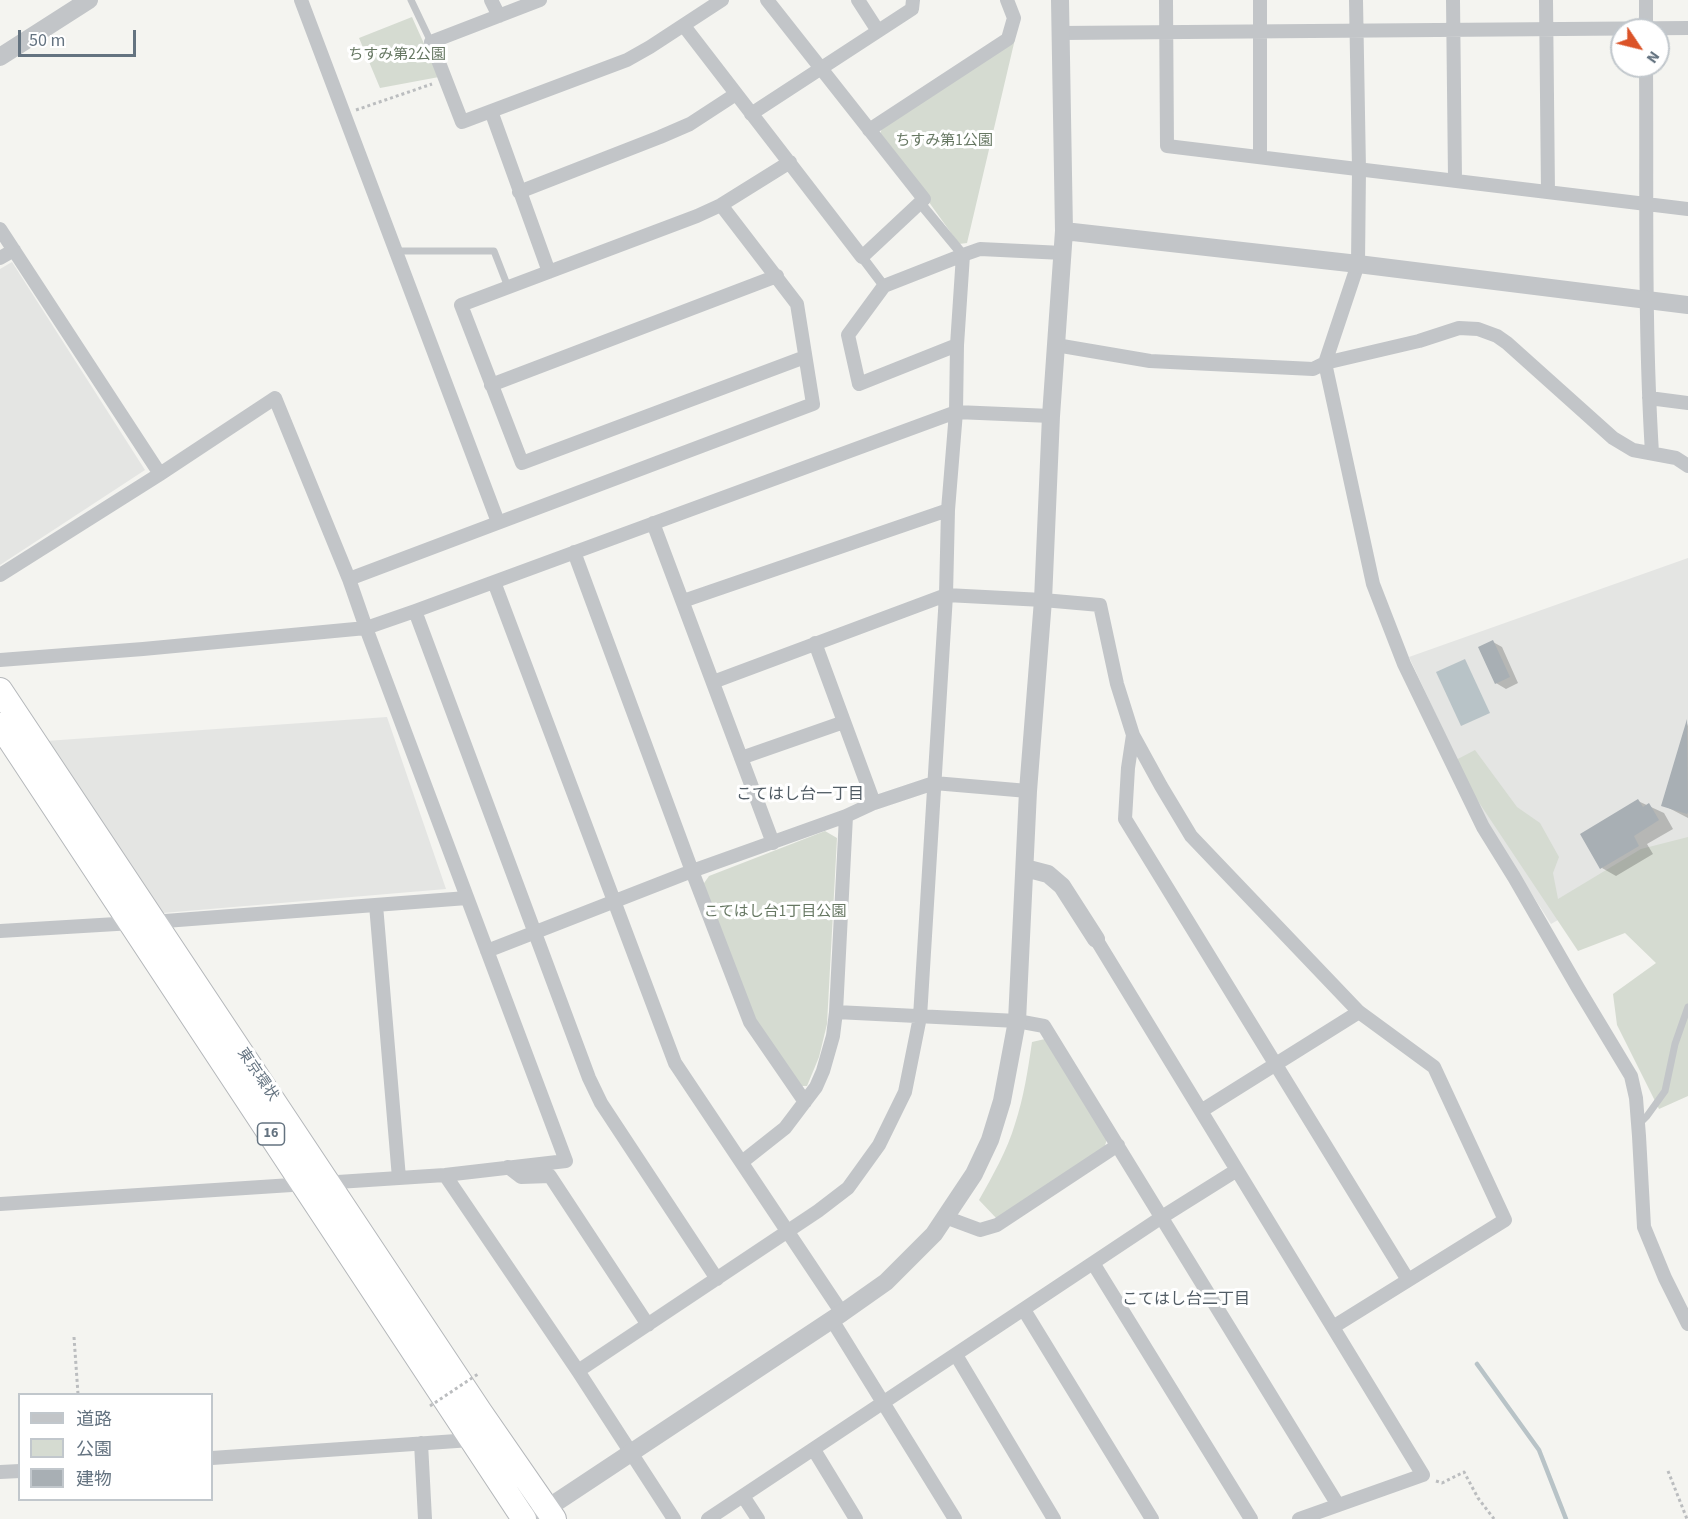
<!DOCTYPE html>
<meta charset="utf-8">
<style>
body{margin:0}
#map{position:relative;width:1688px;height:1519px;overflow:hidden;background:#f4f4f0;font-family:"Source Sans 3","Noto Sans JP",sans-serif}
canvas{display:block}
.legend{position:absolute;left:18px;top:1393px;width:195px;height:108px;box-sizing:border-box;background:#fff;border:2px solid #c1c7cc;margin:0;padding:8px 10px;list-style:none;font-size:18px;color:#647380}
.legend li{display:flex;align-items:center;gap:12px;height:30px}
.legend b{width:30px;border:2px solid #c1c7cc}
.north{position:absolute;left:1610px;top:18px;width:60px;height:60px;box-sizing:border-box;background:#fff;border:2px solid #c1c7cc;border-radius:50%;rotate:125deg;font-size:16px;font-weight:700;line-height:24px;text-align:center;color:#647380}
.north::after{content:'';display:block;margin:auto;width:21px;height:27px;background:#db5328;clip-path:polygon(50% 0,100% 100%,50% 72%,0 100%)}
.scale{position:absolute;left:18px;top:30px;width:118px;height:27px;box-sizing:border-box;border:3px solid #647380;border-top:0;padding-left:8px;font-size:18px;line-height:21px;white-space:nowrap;color:#647380;-webkit-text-stroke:4px #fff;paint-order:stroke}
</style>
<div id="map">
<canvas width="1688" height="1519"></canvas>
<ul class="legend">
<li><b style="height:8px;background:#c2c5c8"></b>道路</li>
<li><b style="height:16px;background:#d5dbd1"></b>公園</li>
<li><b style="height:16px;background:#a8afb4"></b>建物</li>
</ul>
<div class="north">N</div>
<div class="scale">50 m</div>
</div>
<script>
const c = document.querySelector('canvas').getContext('2d');
c.lineJoin = 'round';
function fillPath(path, color) { c.fillStyle = color; c.fill(path, 'evenodd'); }
function stroke(path, color, width, dash) { c.strokeStyle = color; c.lineWidth = width; c.lineCap = dash ? 'butt' : 'round'; c.setLineDash(dash || []); c.stroke(path); }
function drawText(font, color, halo, rows, align = 'center') {
  c.font = font + ' "Source Sans 3","Noto Sans JP",sans-serif'; c.lineWidth = 6; c.setLineDash([]); c.textBaseline = 'middle'; c.strokeStyle = halo; c.fillStyle = color; for (const [text, x, y, turn = 0] of rows) {
    c.save(); c.translate(x, y); c.rotate((+turn || 0) * Math.PI / 180); c.textAlign = isNaN(turn) ? turn : align; if (halo) c.strokeText(text, 0, 0); c.fillText(text, 0, 0); c.restore();
  }
}
const built = new Path2D(`
 M12 262 145 470 0 565V269Z
 M1688 558V845L1551 924 1488 826 1409 657Z
 M387 717 446 889 163 913 46 741Z`);
const green = new Path2D(`
 M412 17 439 77 380 88 359 38Z
 M1015 39 967 243 959 244 880 134 883 125Z
 M1475 750 1517 807 1540 823 1559 857 1553 873 1558 899 1641 849 1688 837V1096L1659 1109 1617 1025 1613 994 1656 963 1625 933 1578 951 1452 762Z
 M825 831 837 838 827 1024 819 1057 807 1086H798L752 1016 702 886 709 876Z
 M1045 1039 1107 1139 1104 1149 997 1219 979 1200C993 1175 1007 1151 1015 1124 1024 1097 1028 1069 1032 1042Z`);
const water = new Path2D(`
 M1465 659 1490 713 1461 726 1436 672Z`);
const shadow = new Path2D(`
 M1493 642 1502 647 1518 683 1506 689 1496 683Z
 M1688 723V818L1663 805Z
 M1638 801 1664 813 1673 829 1647 844 1653 854 1616 876 1602 868Z`);
const stream = new Path2D(`
 M1477 1364 1539 1450 1566 1519`);
const building = new Path2D(`
 M1493 640 1510 677 1495 684 1478 647Z
 M1687 719 1688 812 1687 814 1661 806Z
 M1638 799 1643 807 1649 803 1659 820 1634 836 1639 846 1600 869 1580 834Z`);
const path = new Path2D(`
 M356 110 432 84
 M74 1337 78 1394
 M1668 1471 1687 1519
 M1436 1481 1442 1483 1464 1472 1478 1498 1494 1519`);
const service = new Path2D(`
 M411 0 431 42
 M396 251H494L508 287
 M1639 1124 1647 1116 1665 1091 1675 1044 1688 1007`);
const pedestrian = new Path2D(`
 M920 203 963 255
 M862 257 884 286`);
const minor = new Path2D(`
 M301 0 498 522
 M491 0 499 16
 M540 0 431 42 462 122 627 60 650 47 722 0
 M858 0 878 31
 M1166 0 1167 146 1688 209
 M1260 0V156
 M1356 0 1359 169 1358 264 1325 363 1373 584 1404 664 1483 827 1514 877 1578 988 1631 1076 1636 1098 1639 1136 1644 1227 1665 1278 1688 1324
 M1453 0 1455 179
 M1546 0 1548 192
 M1646 0V30
 M684 26 862 257 924 199 767 0
 M1060 33 1688 28
 M1646 66C1647 195 1644 324 1652 453
 M491 111 549 272
 M751 114 912 9 913 0
 M869 130 1008 39 1014 18 1007 0
 M790 162 721 205 697 216 461 305 522 463 805 357
 M519 192 660 137 690 124 736 94
 M0 229 160 474
 M0 258 14 250
 M957 345 859 384 848 335 884 286 963 255 980 249 1063 253
 M1056 345 1150 361 1313 369 1325 363 1419 341 1459 328 1478 329 1497 336 1507 343 1613 438 1633 450 1676 458 1688 466
 M491 385 777 276
 M1649 398 1688 403
 M653 523 773 843
 M574 552 692 871 750 1022 805 1102
 M0 575 160 474 275 398 349 579 366 628 566 1161 445 1175 0 1204
 M349 579 813 404 797 304 721 205
 M494 582 675 1063 842 1313
 M683 601 948 510
 M415 611 589 1078 601 1103 717 1279
 M815 643 874 803
 M0 660 143 649 366 628 415 611 956 412 1051 416
 M713 682 946 595 1043 600 1100 605 1117 684 1133 735 1161 786 1191 836 1359 1012 1434 1067 1505 1220 1333 1327
 M1133 735 1128 768 1125 819 1408 1280
 M741 758 844 722
 M376 905 399 1178
 M152 922 467 898
 M0 931 133 923
 M1096 939 1423 1475 1299 1519
 M487 951 692 871 846 816 874 803 934 783 1028 791
 M836 1012 1017 1021 1044 1026 1338 1505
 M1201 1111 1359 1012
 M742 1162 785 1128 816 1087 823 1071 833 1036 836 1012 846 816
 M508 1167 521 1177 550 1176 648 1325
 M445 1175 578 1371 674 1519
 M945 1217 980 1230 997 1225 1118 1145
 M1093 1263 1251 1519
 M1024 1310 1152 1519
 M832 1320 955 1519
 M956 1355 1054 1519
 M578 1371 818 1211 848 1188 879 1145 905 1092 920 1017 946 595 948 510 956 412 957 345 963 255
 M421 1443 425 1519
 M814 1450 856 1519
 M212 1458 471 1440
 M0 1472 20 1471
 M743 1496 758 1519
 M708 1519 1162 1217 1237 1170`);
const tertiary = new Path2D(`
 M0 57 89 0
 M1064 231 1358 264 1688 305
 M1025 868 1048 874 1062 886 1096 939
 M531 1519 842 1313 886 1282 934 1234 974 1174 990 1140 1002 1101 1017 1021 1028 791 1043 600 1051 416 1064 231 1060 0`);
const trunk = new Path2D(`
 M0 690 480 1412 554 1519
 M0 725 524 1519`);
const pathBridge = new Path2D(`
 M430 1406 478 1374`);
const shields = [
 [271,1134,27]
];
const shieldNames = [
 ["16",271,1134]
];
const parkNames = [
 ["ちすみ第2公園",397,56],
 ["ちすみ第1公園",944,142],
 ["こてはし台1丁目公園",775,913]
];
const streetNames = [
 ["東京環状",257,1075,56]
];
const neighbourhoodNames = [
 ["こてはし台一丁目",800,795],
 ["こてはし台二丁目",1186,1300]
];
fillPath(built, '#e4e5e3');
fillPath(green, '#d5dbd1');
fillPath(water, '#b8c3c7');
fillPath(shadow, '#0003');
stroke(stream, '#b8c3c7', 4.5);
fillPath(building, '#a8afb4');
stroke(trunk, '#b4b7ba', 26);
stroke(path, '#bbbdbf', 3, [3, 3]);
stroke(service, '#c2c5c8', 7);
stroke(pedestrian, '#c2c5c8', 10);
stroke(minor, '#c2c5c8', 14);
stroke(tertiary, '#c2c5c8', 18);
stroke(trunk, '#fff', 24);
stroke(pathBridge, '#bbbdbf', 3, [3, 3]);
for (const [x, y, w] of shields) { const box = new Path2D(); box.roundRect(x - w / 2, y - 11, w, 22, 4.5); c.fillStyle = '#fff'; c.fill(box); stroke(box, '#647380', 1.5); }
drawText('bold 14px', '#647380', null, shieldNames);
drawText('15px', '#667762', '#fff', parkNames);
drawText('15px', '#647380', '#fff', streetNames);
drawText('16px', '#515c65', '#fff', neighbourhoodNames);
</script>
